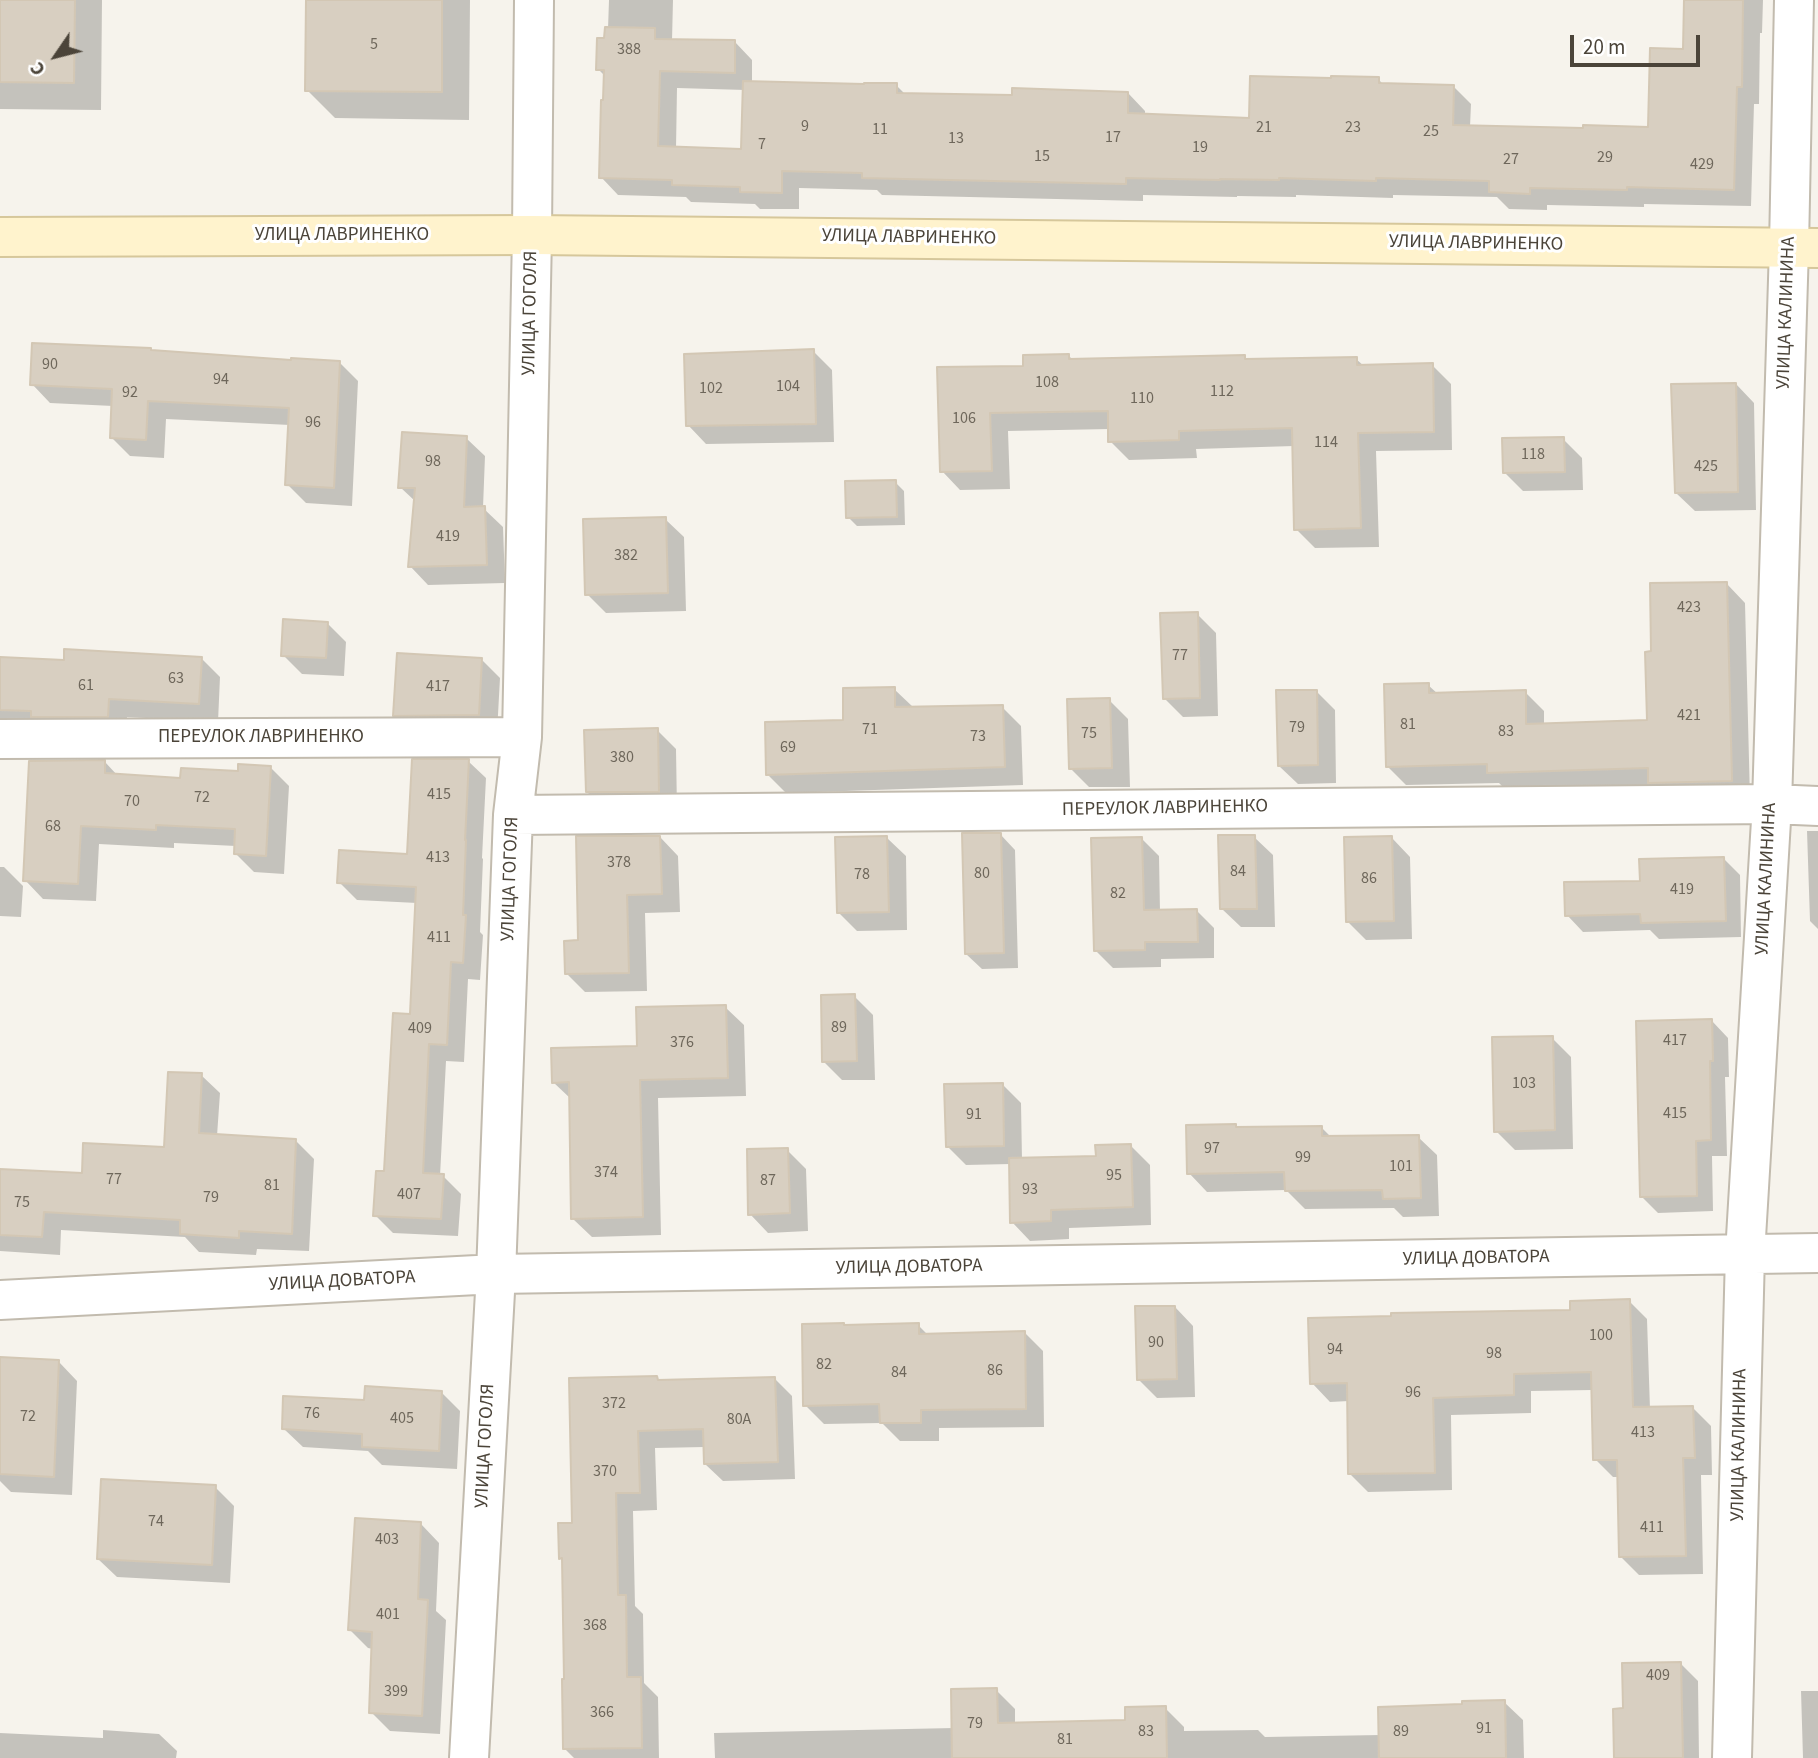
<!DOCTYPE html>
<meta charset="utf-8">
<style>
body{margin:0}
#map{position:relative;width:1818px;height:1758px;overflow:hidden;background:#f6f3ec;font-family:"Source Sans 3",sans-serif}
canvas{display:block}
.north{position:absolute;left:21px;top:21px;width:70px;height:70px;-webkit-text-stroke:5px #fff;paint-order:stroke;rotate:235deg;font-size:19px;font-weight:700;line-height:28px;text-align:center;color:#4b4439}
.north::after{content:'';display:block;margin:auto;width:24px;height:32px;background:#4b4439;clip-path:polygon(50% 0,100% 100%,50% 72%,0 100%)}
.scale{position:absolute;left:1570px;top:35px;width:130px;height:32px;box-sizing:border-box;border:4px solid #4b4439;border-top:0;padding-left:9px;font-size:21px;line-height:24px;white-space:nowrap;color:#4b4439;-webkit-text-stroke:5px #fff;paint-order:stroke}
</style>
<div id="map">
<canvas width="1818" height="1758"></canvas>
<div class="north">С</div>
<div class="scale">20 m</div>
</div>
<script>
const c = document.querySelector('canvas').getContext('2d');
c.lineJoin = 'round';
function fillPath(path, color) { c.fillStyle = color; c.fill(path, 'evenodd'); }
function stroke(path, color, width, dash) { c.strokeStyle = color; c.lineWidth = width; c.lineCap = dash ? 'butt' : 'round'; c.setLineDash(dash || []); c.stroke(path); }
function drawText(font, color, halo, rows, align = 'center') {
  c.font = font + ' "Source Sans 3",sans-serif'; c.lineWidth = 6; c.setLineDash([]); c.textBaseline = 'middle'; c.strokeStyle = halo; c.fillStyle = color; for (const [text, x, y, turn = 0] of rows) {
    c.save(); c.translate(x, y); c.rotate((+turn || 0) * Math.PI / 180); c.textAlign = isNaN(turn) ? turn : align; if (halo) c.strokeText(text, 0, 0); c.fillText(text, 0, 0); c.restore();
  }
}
const shadow = new Path2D(`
 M0 0H102L101 110 0 109Z
 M308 0H470L469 120 335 118 307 90Z
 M609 0H673L672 41 735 42 752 60V83L896 85 906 95 1013 97 1128 93 1145 111V116L1250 120 1378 79 1384 85 1453 86 1471 104 1470 127 1650 129 1684 50 1686 0H1763L1762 33H1760L1759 104H1754L1751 206 1644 204V207L1547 205V210L1509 209 1497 197 1393 195V198L1296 195V197L1237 196V197L1143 195V201L882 195 877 190 799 188V209H760L755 204 691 202 686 197 618 195 601 177 605 76 598 69 608 29ZM677 88 745 90 743 151 676 149Z
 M813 351 832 370 834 442 706 444 688 425Z
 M152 352 293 362 340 363 358 381 352 506 306 503 287 484 290 425 166 419 164 458 130 456 111 437 113 406 50 403 32 384Z
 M1068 355 1074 361 1245 357 1249 360 1356 359 1364 366 1432 365 1451 384 1452 450 1376 451 1379 547 1315 548 1296 529 1294 446 1196 449 1197 458 1129 460 1110 441V429L1008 431 1010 489 960 490 942 471 1025 368Z
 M1736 384 1754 403 1756 510 1695 511 1676 493Z
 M466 438 485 456 483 508 503 527 505 583 428 585 410 566 416 502 400 487Z
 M1563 439 1582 458 1583 490 1523 491 1504 472Z
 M895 482 904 491 905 525 857 526 848 517Z
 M665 519 684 537 686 611 606 613 587 594Z
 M1727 584 1745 603 1750 799 1507 791 1499 783 1406 785 1388 767 1428 685 1438 694 1525 692 1544 711V725L1648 722 1652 653Z
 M1197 614 1216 633 1218 716 1183 717 1165 699Z
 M327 623 346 642 344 676 302 674 283 655Z
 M201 658 220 677 218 722 127 717 126 735 0 727V659L65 662Z
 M481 659 500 678 497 733 414 734 395 715Z
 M894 689 913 707H1002L1021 726 1023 785 786 793 767 774Z
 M1316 691 1335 710 1336 783 1298 784 1279 766Z
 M1109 700 1128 719 1130 787H1089L1071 769Z
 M657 730 676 749 677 810H606L587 792Z
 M468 761 486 778 482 858 483 859 480 932 483 935 480 980 468 979 464 1062 446 1061 440 1176H443L461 1194 458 1236 393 1233 375 1215 386 1173 412 1015 417 903 357 900 339 882 409 856Z
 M105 762 118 776 182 780 270 767 289 786 284 874 254 872 236 854V846L174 843V848L99 844 96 901 43 899 25 880Z
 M1807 831H1818V929L1810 921Z
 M1000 834 1015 850 1018 968 982 969 966 954Z
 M660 837 678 856 680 912 645 913 647 991 585 992 567 974 580 942Z
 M1254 837 1273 855 1275 927H1241L1222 909Z
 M887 838 906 856 907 930 857 931 838 912Z
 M1392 838 1410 857 1412 939 1366 940 1348 922Z
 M1142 839 1159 856 1160 912 1197 911 1214 928V958L1161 959V967L1113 968 1096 951Z
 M1724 859 1740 875 1741 937 1659 939 1650 930 1583 932 1567 915 1641 882Z
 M0 867H4L23 886 21 917 0 916Z
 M854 996 873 1015 875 1080H842L824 1062Z
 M725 1007 744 1025 746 1096 658 1098 661 1235 592 1237 573 1219 571 1099 553 1082 639 1048Z
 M1712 1021 1728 1038 1729 1077H1725L1727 1156H1712L1713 1211 1658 1213 1641 1196Z
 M1552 1038 1571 1057 1573 1149 1515 1150 1496 1131Z
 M201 1075 220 1093 217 1136 296 1141 314 1159 309 1251 257 1249 256 1255 199 1252 185 1237 61 1230 60 1255 0 1251V1171L83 1175 165 1148Z
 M1002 1084 1021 1103 1022 1160 1097 1158 1131 1146 1150 1165 1151 1225 1069 1228V1239L1030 1241 1012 1222 1011 1164 966 1165 948 1147Z
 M1235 1126 1238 1129 1321 1127 1332 1138 1418 1137 1437 1155 1439 1216 1403 1217 1394 1208 1305 1209 1286 1190 1207 1192 1189 1173Z
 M787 1150 806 1169 808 1231 768 1233 750 1214Z
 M1629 1301 1647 1319 1650 1409 1693 1408 1711 1426 1712 1475H1701L1703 1574 1639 1575 1621 1557 1619 1477H1613L1595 1459 1593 1390 1531 1391V1413L1451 1415 1452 1490 1368 1492 1350 1474 1349 1401 1330 1402 1312 1383 1572 1312Z
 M1175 1307 1193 1326 1195 1397 1157 1398 1138 1379Z
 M918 1325 928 1335 1024 1332 1043 1351 1044 1427 939 1428V1441H900L882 1423 824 1424 805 1405Z
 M0 1359 59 1362 77 1381 72 1495 11 1492 0 1481Z
 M657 1378 661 1381 774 1378 792 1396 795 1479 723 1481 705 1464V1447L655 1448 657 1510 633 1511 635 1606 643 1614 644 1683 658 1697 659 1758H574L565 1749 566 1681 564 1561 561 1558 573 1525Z
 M441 1392 460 1411 457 1469 382 1465 368 1451 303 1447 284 1429 366 1402Z
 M215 1487 234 1506 230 1583 117 1577 98 1559Z
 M421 1524 439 1543 436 1611 446 1620 440 1734 390 1731 371 1712 373 1649 368 1648 350 1630Z
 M1680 1663 1698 1681 1699 1758H1616L1625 1710Z
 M996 1690 1015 1709V1724L1127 1722 1165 1708 1184 1727V1731L1258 1730 1265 1737 1380 1735 1464 1706 1504 1702 1523 1720 1524 1758H715L714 1733 954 1728Z
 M1801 1691H1818V1758H1803Z
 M103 1730 159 1734 177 1751 176 1758H0V1733L103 1738Z`);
const building = new Path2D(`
 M0 0H75L74 83 0 82Z
 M306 0H442V92L305 91Z
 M1684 0H1743L1742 87H1737L1734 190 1627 187V190L1530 188V194L1489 192V181L1376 178V181L1279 178V180L1220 179V180L1126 178V184L862 178V173L782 171V193L740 192V187L672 185V180L599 178 601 100H603L604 70H596L597 38H604L605 27 655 28V39L735 40V73L660 71 658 146 741 149 743 81 864 84V83H897V93L1012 95V88L1128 92V113L1249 118 1250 76 1331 78V76L1379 77V83L1454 85 1453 125 1583 128V125L1648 127 1650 48 1683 49Z
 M32 343 151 348V350L291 360V358L340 361 334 488 285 485 289 408 148 401 146 440 110 438 112 389 30 385Z
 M814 349 816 424 686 426 684 354Z
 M1069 354V359L1245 355V359L1357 357V365L1433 363 1434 432 1358 433 1361 528 1294 530 1292 428 1179 431V440L1108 442V411L990 413 992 471 940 472 937 367 1023 366V355Z
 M1736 383 1738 492 1675 493 1671 384Z
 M402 432 467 436 464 507 485 506 487 565 408 567 415 488H398Z
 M1564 437 1565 472 1503 473 1502 438Z
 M896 480 897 517 846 518 845 481Z
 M666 517 668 593 585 595 583 519Z
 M1727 582 1732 781 1648 783V768L1487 773V764L1386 767 1384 684 1429 683V693L1526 690V724L1647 720 1645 652 1651 651 1650 583Z
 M1198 612 1200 698 1163 699 1160 613Z
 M283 619 328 622 326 658 281 656Z
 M64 649 202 657 199 704 109 699 108 717H31V711L0 710V657L64 660Z
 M397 653 482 658 479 715 393 716Z
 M895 687V707L1003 705 1005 767 766 775 765 722 843 720V688Z
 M1276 690H1317L1318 765 1278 766Z
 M1110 698 1112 768 1069 769 1067 699Z
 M658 728 659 792H586L584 730Z
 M412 759H469L465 840H466L463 915H466L463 963 451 962 447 1045 429 1044 423 1173 444 1174 441 1219 373 1216 376 1171H384L393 1013 410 1014 416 887 337 883 339 850 407 854Z
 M105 760V773L180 778 181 768 238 771V764L271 766 266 856 234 854 235 829 156 825V830L81 826 78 884 23 881 29 761Z
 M962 833H1001L1004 953 965 954Z
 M1218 835H1255L1257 909H1220Z
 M576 836H660L662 894 627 895 629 973 565 974 564 941 578 940Z
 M887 836 889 912 837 913 835 837Z
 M1392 836 1394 921 1346 922 1344 837Z
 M1142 837 1144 910 1197 909 1198 942H1145V950L1094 951 1091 838Z
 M1724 857 1726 921 1641 923 1640 914 1565 916 1564 882 1640 881 1639 859Z
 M855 994 857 1061 822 1062 821 995Z
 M726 1005 728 1078 640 1080 643 1217 571 1219 569 1082 552 1083 551 1048 637 1046 636 1007Z
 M1712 1019 1713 1061H1710L1711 1140 1696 1141 1697 1196 1640 1197 1636 1021Z
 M1553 1036 1555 1130 1494 1132 1492 1037Z
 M168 1072 202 1073 199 1133 296 1139 292 1234 239 1231V1238L180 1234V1220L44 1212 42 1237 0 1235V1169L82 1173 83 1143 164 1147Z
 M1003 1083 1004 1146 946 1147 944 1084Z
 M1236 1124V1127L1322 1126V1136L1419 1135 1421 1198 1383 1199 1382 1190 1285 1191 1284 1172 1187 1174 1186 1125Z
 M1131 1144 1133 1207 1051 1210V1221L1010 1223 1009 1158 1096 1156 1095 1145Z
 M788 1148 790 1213 748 1215 747 1149Z
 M1630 1299 1633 1407 1693 1406 1695 1458H1683L1686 1556 1619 1557 1617 1460H1593L1591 1372 1514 1374V1395L1433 1398 1435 1473 1348 1474 1347 1383 1310 1384 1308 1318 1391 1316V1313L1570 1310V1301Z
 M1135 1306H1175L1177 1379 1137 1380Z
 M844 1323V1325L919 1323V1334L1025 1331 1026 1409 921 1410V1423H880L879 1404 803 1406 802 1324Z
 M0 1357 59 1360 54 1477 0 1474Z
 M657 1376 658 1380 775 1377 778 1462 704 1464 703 1429 638 1431 640 1493H616L618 1595H626L627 1677H641L642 1748 563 1749 562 1679H564L562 1558 559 1559 558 1523H572L569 1378Z
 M365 1386 442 1391 439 1451 362 1447V1434L282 1429 283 1396 364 1400Z
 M101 1479 216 1485 212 1565 97 1559Z
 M355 1518 421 1522 418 1599 428 1600 422 1716 369 1713 372 1632 348 1630Z
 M1681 1662 1683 1758H1614L1613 1709 1623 1708 1622 1663Z
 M997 1688 998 1723 1125 1720V1707L1166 1706 1167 1758H952L951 1689Z
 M1505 1700 1506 1758H1379L1378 1707 1462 1704V1701Z`);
const minor = new Path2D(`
 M0 739 522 737
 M513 815 1772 804 1818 806
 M0 1300 496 1274 1818 1253
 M469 1758 496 1274 513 815 522 737 532 235 534 0
 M1732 1758 1745 1254 1772 804 1789 247 1794 0`);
const secondary = new Path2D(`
 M0 237 532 235 1818 248`);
const numberNames = [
 ["5",374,45],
 ["388",629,50],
 ["9",805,127],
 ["21",1264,128],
 ["23",1353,128],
 ["11",880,130],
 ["25",1431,132],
 ["17",1113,138],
 ["13",956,139],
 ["7",762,145],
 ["19",1200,148],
 ["15",1042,157],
 ["29",1605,158],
 ["27",1511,160],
 ["429",1702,165],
 ["90",50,365],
 ["94",221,380],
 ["108",1047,383],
 ["104",788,387],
 ["102",711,389],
 ["112",1222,392],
 ["92",130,393],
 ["110",1142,399],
 ["106",964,419],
 ["96",313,423],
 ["114",1326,443],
 ["118",1533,455],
 ["98",433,462],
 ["425",1706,467],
 ["419",448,537],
 ["382",626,556],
 ["423",1689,608],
 ["77",1180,656],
 ["63",176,679],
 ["61",86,686],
 ["417",438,687],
 ["421",1689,716],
 ["81",1408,725],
 ["79",1297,728],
 ["71",870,730],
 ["83",1506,732],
 ["75",1089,734],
 ["73",978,737],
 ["69",788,748],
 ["380",622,758],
 ["415",439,795],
 ["72",202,798],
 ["70",132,802],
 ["68",53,827],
 ["413",438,858],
 ["378",619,863],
 ["84",1238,872],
 ["80",982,874],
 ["78",862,875],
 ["86",1369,879],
 ["419",1682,890],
 ["82",1118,894],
 ["411",439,938],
 ["89",839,1028],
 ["409",420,1029],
 ["417",1675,1041],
 ["376",682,1043],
 ["103",1524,1084],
 ["415",1675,1114],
 ["91",974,1115],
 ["97",1212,1149],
 ["99",1303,1158],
 ["101",1401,1167],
 ["374",606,1173],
 ["95",1114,1176],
 ["77",114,1180],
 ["87",768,1181],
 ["81",272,1186],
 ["93",1030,1190],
 ["407",409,1195],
 ["79",211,1198],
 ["75",22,1203],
 ["100",1601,1336],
 ["90",1156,1343],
 ["94",1335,1350],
 ["98",1494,1354],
 ["82",824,1365],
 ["86",995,1371],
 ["84",899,1373],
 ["96",1413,1393],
 ["372",614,1404],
 ["76",312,1414],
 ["72",28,1417],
 ["405",402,1419],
 ["80А",739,1420],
 ["413",1643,1433],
 ["370",605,1472],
 ["74",156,1522],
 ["411",1652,1528],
 ["403",387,1540],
 ["401",388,1615],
 ["368",595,1626],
 ["409",1658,1676],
 ["399",396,1692],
 ["366",602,1713],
 ["79",975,1724],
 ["91",1484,1729],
 ["83",1146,1732],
 ["89",1401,1732],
 ["81",1065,1740]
];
const streetNames = [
 ["УЛИЦА ЛАВРИНЕНКО",342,236],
 ["УЛИЦА ЛАВРИНЕНКО",909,238,1],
 ["УЛИЦА ЛАВРИНЕНКО",1476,244,1],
 ["УЛИЦА ГОГОЛЯ",531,313,-89],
 ["УЛИЦА КАЛИНИНА",1787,313,-88],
 ["ПЕРЕУЛОК ЛАВРИНЕНКО",261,738],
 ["ПЕРЕУЛОК ЛАВРИНЕНКО",1165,809,-1],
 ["УЛИЦА ГОГОЛЯ",511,879,-88],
 ["УЛИЦА КАЛИНИНА",1767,879,-87],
 ["УЛИЦА ДОВАТОРА",1476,1259,-1],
 ["УЛИЦА ДОВАТОРА",909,1268,-1],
 ["УЛИЦА ДОВАТОРА",342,1282,-3],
 ["УЛИЦА КАЛИНИНА",1740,1445,-89],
 ["УЛИЦА ГОГОЛЯ",486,1446,-87]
];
fillPath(shadow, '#0003');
fillPath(building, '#d8cfc1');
stroke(building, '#d3c7b4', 2);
stroke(minor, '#c2bbae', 42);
stroke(secondary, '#d6c79b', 42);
stroke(minor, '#fff', 38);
stroke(secondary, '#fff3cd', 38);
drawText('16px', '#6e675b', null, numberNames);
drawText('19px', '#4b4439', '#fff', streetNames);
</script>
